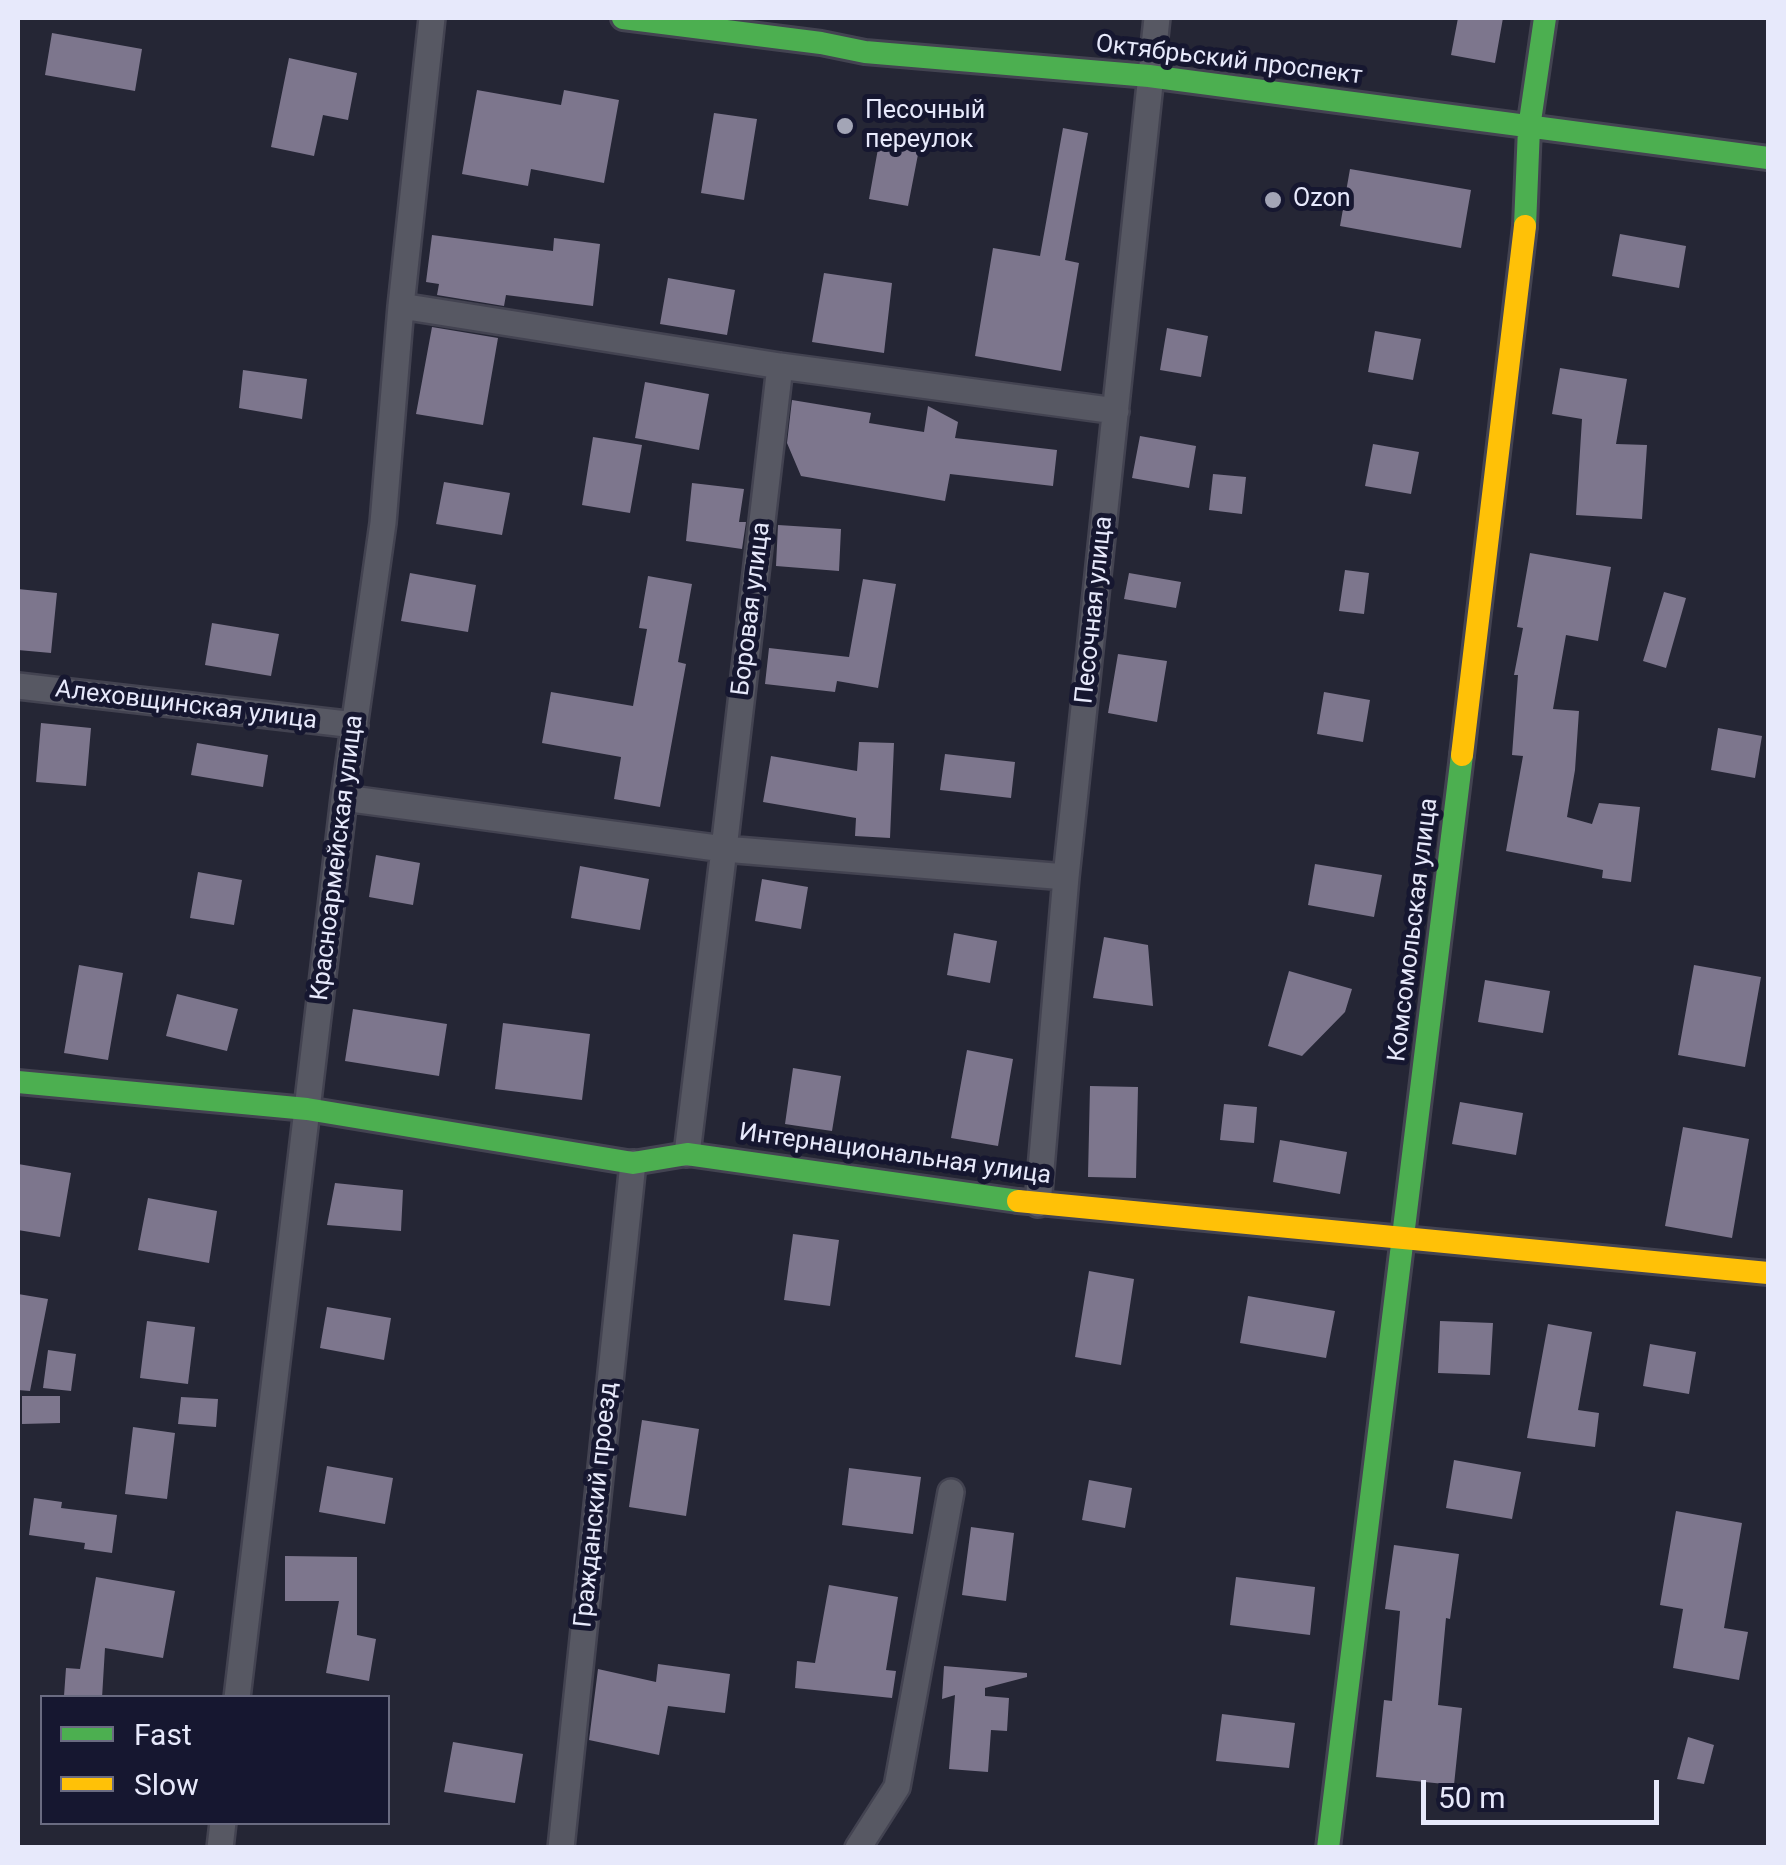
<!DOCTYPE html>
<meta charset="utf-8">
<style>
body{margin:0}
#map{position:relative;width:1786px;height:1865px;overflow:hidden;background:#252635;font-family:Roboto,sans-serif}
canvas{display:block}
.frame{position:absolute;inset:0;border:20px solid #e7e9fb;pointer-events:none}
.legend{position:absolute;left:40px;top:1695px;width:350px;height:130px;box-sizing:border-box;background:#161730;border:2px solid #6a6b81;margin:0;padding:12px 18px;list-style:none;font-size:30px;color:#e7e9fb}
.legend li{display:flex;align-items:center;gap:20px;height:50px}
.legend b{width:50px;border:2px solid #6a6b81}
.scale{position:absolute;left:1421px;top:1780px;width:238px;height:45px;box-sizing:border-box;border:5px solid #e7e9fb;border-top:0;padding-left:12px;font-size:30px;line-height:35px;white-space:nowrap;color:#e7e9fb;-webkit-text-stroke:8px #161730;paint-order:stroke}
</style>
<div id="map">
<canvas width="1786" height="1865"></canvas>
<div class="frame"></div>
<ul class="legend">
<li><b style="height:12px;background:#4caf50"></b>Fast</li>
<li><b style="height:12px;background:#ffc107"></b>Slow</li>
</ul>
<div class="scale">50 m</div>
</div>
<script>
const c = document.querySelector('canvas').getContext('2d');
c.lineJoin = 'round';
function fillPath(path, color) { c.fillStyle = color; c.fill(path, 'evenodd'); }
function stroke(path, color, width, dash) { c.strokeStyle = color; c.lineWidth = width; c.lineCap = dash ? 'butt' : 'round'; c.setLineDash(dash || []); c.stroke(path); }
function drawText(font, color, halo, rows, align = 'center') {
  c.font = font + ' Roboto,sans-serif'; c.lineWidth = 10; c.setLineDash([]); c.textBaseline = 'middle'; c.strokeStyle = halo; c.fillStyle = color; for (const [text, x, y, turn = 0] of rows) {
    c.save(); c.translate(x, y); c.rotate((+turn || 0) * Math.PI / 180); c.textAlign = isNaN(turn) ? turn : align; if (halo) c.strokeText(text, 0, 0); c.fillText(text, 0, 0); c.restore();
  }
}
const building = new Path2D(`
 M1458 18H1503L1495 63 1451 55Z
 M52 33 142 49 135 91 45 75Z
 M289 58 357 73 348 120 323 115 314 156 271 147Z
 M477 90 561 105 564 90 619 100 604 183 531 169 528 186 462 174Z
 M714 113 757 119 744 200 701 193Z
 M1063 128 1088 133 1065 260 1079 263 1061 371 975 356 993 248 1040 256Z
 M881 132 921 139 908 206 869 199Z
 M1350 169 1471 190 1461 248 1340 226Z
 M1620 234 1686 246 1679 288 1612 276Z
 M432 235 553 251 554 238 600 244 593 306 506 295 504 306 437 295 439 284 426 282Z
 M824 273 892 283 884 353 812 342Z
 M668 278 735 290 727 335 660 324Z
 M432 327 498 338 483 425 416 414Z
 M1167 328 1208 336 1201 377 1160 370Z
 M1375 331 1421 339 1413 380 1368 372Z
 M1560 368 1627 379 1616 444 1647 445 1642 519 1576 515 1582 419 1552 414Z
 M243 370 307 379 302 419 239 408Z
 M645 382 709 394 699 450 635 438Z
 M792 400 871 413 869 423 924 432 928 406 958 422 955 438 1057 450 1053 486 950 474 945 501 801 476 787 443Z
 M1140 436 1196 446 1189 488 1132 478Z
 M593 437 642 445 630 513 582 505Z
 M1373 444 1419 452 1411 494 1365 486Z
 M1213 474 1246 477 1242 514 1209 510Z
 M444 482 510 493 502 535 436 524Z
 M692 483 744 489 739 522H746L742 549 686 541Z
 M778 525 841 529 839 571 776 566Z
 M1530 553 1611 567 1598 641 1566 635 1553 709 1579 711 1575 770 1567 817 1592 824 1599 803 1640 807 1631 882 1602 878 1603 870 1506 851 1523 756 1512 755 1518 675H1514L1523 628 1517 627Z
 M1345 570 1369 573 1364 614 1339 611Z
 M410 573 476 585 468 632 401 621Z
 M1129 573 1181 582 1176 608 1124 599Z
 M648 576 692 584 678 662 686 664 660 807 614 799 621 757 542 743 551 692 633 706 647 629 639 628Z
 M863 579 896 584 878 688 837 681 835 692 765 684 769 648 849 657Z
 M18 589 57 593 51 653 18 650Z
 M1664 592 1686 598 1666 668 1643 661Z
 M212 623 279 634 271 676 205 665Z
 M1118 654 1167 661 1157 722 1108 713Z
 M1324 692 1370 700 1363 742 1317 734Z
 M41 723 91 728 86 786 36 782Z
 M1718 728 1762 736 1755 778 1711 770Z
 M859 742 894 743 890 838 855 836 856 818 763 802 771 756 857 771Z
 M197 743 268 755 263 787 191 775Z
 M945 754 1015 762 1011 798 940 790Z
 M376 855 420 863 413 905 369 897Z
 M1315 864 1382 875 1374 917 1308 905Z
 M580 866 649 879 640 930 571 918Z
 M198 872 242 880 234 925 190 918Z
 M762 879 808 887 801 929 755 921Z
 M954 933 997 941 990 983 947 975Z
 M1104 937 1148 945 1153 1006 1093 998Z
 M79 965 123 973 108 1060 64 1053Z
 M1694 965 1761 977 1745 1067 1678 1055Z
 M1289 971 1352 989 1345 1012 1302 1056 1268 1046Z
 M1485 980 1550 991 1543 1033 1478 1022Z
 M177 994 238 1009 227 1051 166 1036Z
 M353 1009 447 1024 439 1076 345 1061Z
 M503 1023 590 1034 582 1100 495 1089Z
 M967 1050 1013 1059 998 1146 951 1138Z
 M793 1068 841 1076 832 1131 785 1124Z
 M1090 1086 1138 1087 1136 1178 1088 1177Z
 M1460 1102 1523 1113 1516 1155 1452 1144Z
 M1224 1104 1257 1107 1254 1143 1220 1140Z
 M1683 1127 1749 1139 1732 1238 1665 1226Z
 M1280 1140 1347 1152 1340 1194 1273 1182Z
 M18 1164 71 1173 60 1237 18 1230Z
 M335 1183 403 1190 401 1231 327 1225Z
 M148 1198 217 1211 209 1263 138 1250Z
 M793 1234 839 1240 830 1306 784 1300Z
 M1089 1271 1134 1279 1121 1365 1075 1357Z
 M18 1294 48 1299 30 1391 18 1390Z
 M1248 1296 1335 1311 1326 1358 1240 1343Z
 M327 1307 391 1318 384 1360 320 1348Z
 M147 1321 195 1327 188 1384 140 1378Z
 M1440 1321 1493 1323 1490 1375 1438 1373Z
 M1548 1324 1592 1332 1578 1410 1599 1413 1595 1447 1527 1438Z
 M1650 1344 1696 1352 1689 1394 1643 1386Z
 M48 1350 76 1354 71 1391 43 1388Z
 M22 1396H60V1423L22 1424Z
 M181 1397 218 1399 216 1427 178 1424Z
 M642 1420 699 1429 686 1516 629 1507Z
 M133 1427 175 1433 167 1499 125 1494Z
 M1454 1460 1521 1472 1512 1519 1446 1508Z
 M327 1466 393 1478 385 1524 319 1512Z
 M849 1468 921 1477 913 1534 842 1525Z
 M1089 1480 1132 1488 1125 1528 1082 1520Z
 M34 1498 62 1502 61 1508 117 1515 112 1553 84 1549 85 1543 29 1535Z
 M1676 1511 1742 1523 1724 1628 1748 1632 1739 1680 1673 1668 1683 1609 1660 1605Z
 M971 1527 1014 1533 1006 1601 962 1595Z
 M1394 1545 1459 1554 1450 1619 1446 1618 1438 1705 1462 1708 1454 1785 1376 1777 1384 1700 1392 1701 1400 1611 1385 1609Z
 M285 1556 357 1557V1635L376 1639 369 1681 326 1673 339 1601H285Z
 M96 1577 175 1591 163 1658 105 1648 102 1698 64 1696 66 1668 80 1669Z
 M1236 1577 1315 1587 1310 1635 1230 1625Z
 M829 1585 898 1597 886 1670 896 1671 892 1698 795 1688 797 1661 815 1663Z
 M658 1664 730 1674 725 1713 668 1706 659 1755 589 1740 598 1669 656 1682Z
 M944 1666 1027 1673V1677L985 1688V1696L1009 1698 1007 1731 991 1730 988 1772 949 1769 955 1695 942 1699Z
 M1222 1714 1295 1723 1289 1768 1216 1761Z
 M1688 1737 1714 1745 1704 1784 1677 1779Z
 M453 1742 523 1754 515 1803 444 1792Z`);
const street = new Path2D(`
 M401 306 780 366
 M18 686 355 725
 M344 798 724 849 687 1154
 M1066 877 724 849 780 366 1116 411
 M1038 1204 1066 877 1157 18
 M237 1698 344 798 383 523 401 306 432 18
 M220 1848 223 1822
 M561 1848 633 1163
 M858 1848 897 1787 951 1492`);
const fast = new Path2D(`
 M623 18 821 43 865 52 1149 76 1768 158
 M1525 226 1529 128 1545 18
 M18 1082 307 1109 633 1163 687 1154 1018 1201
 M1328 1848 1462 755`);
const slow = new Path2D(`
 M1462 755 1525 226
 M1018 1201 1768 1273`);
const markers = [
 [845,126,10,"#a3a5b6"],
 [1273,200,10,"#a3a5b6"]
];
const streetNames = [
 ["Октябрьский проспект",1229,61,7],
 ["Боровая улица",752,609,-83],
 ["Песочная улица",1095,610,-84],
 ["Алеховщинская улица",186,706,7],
 ["Красноармейская улица",338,858,-83],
 ["Комсомольская улица",1414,930,-83],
 ["Интернациональная улица",895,1155,8],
 ["Гражданский проезд",597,1505,-84]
];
const poiNames = [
 ["Песочный",865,112],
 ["переулок",865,141],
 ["Ozon",1293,200]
];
fillPath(building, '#7d768d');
stroke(street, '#434351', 30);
stroke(fast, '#434351', 28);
stroke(slow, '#434351', 28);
stroke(street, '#575863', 25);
stroke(fast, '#4caf50', 22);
stroke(slow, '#ffc107', 22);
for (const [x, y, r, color] of markers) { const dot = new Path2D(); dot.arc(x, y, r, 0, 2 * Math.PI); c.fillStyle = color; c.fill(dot); stroke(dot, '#161730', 4); }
drawText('25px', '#e7e9fb', '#161730', streetNames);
drawText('25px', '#e7e9fb', '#161730', poiNames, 'left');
</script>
